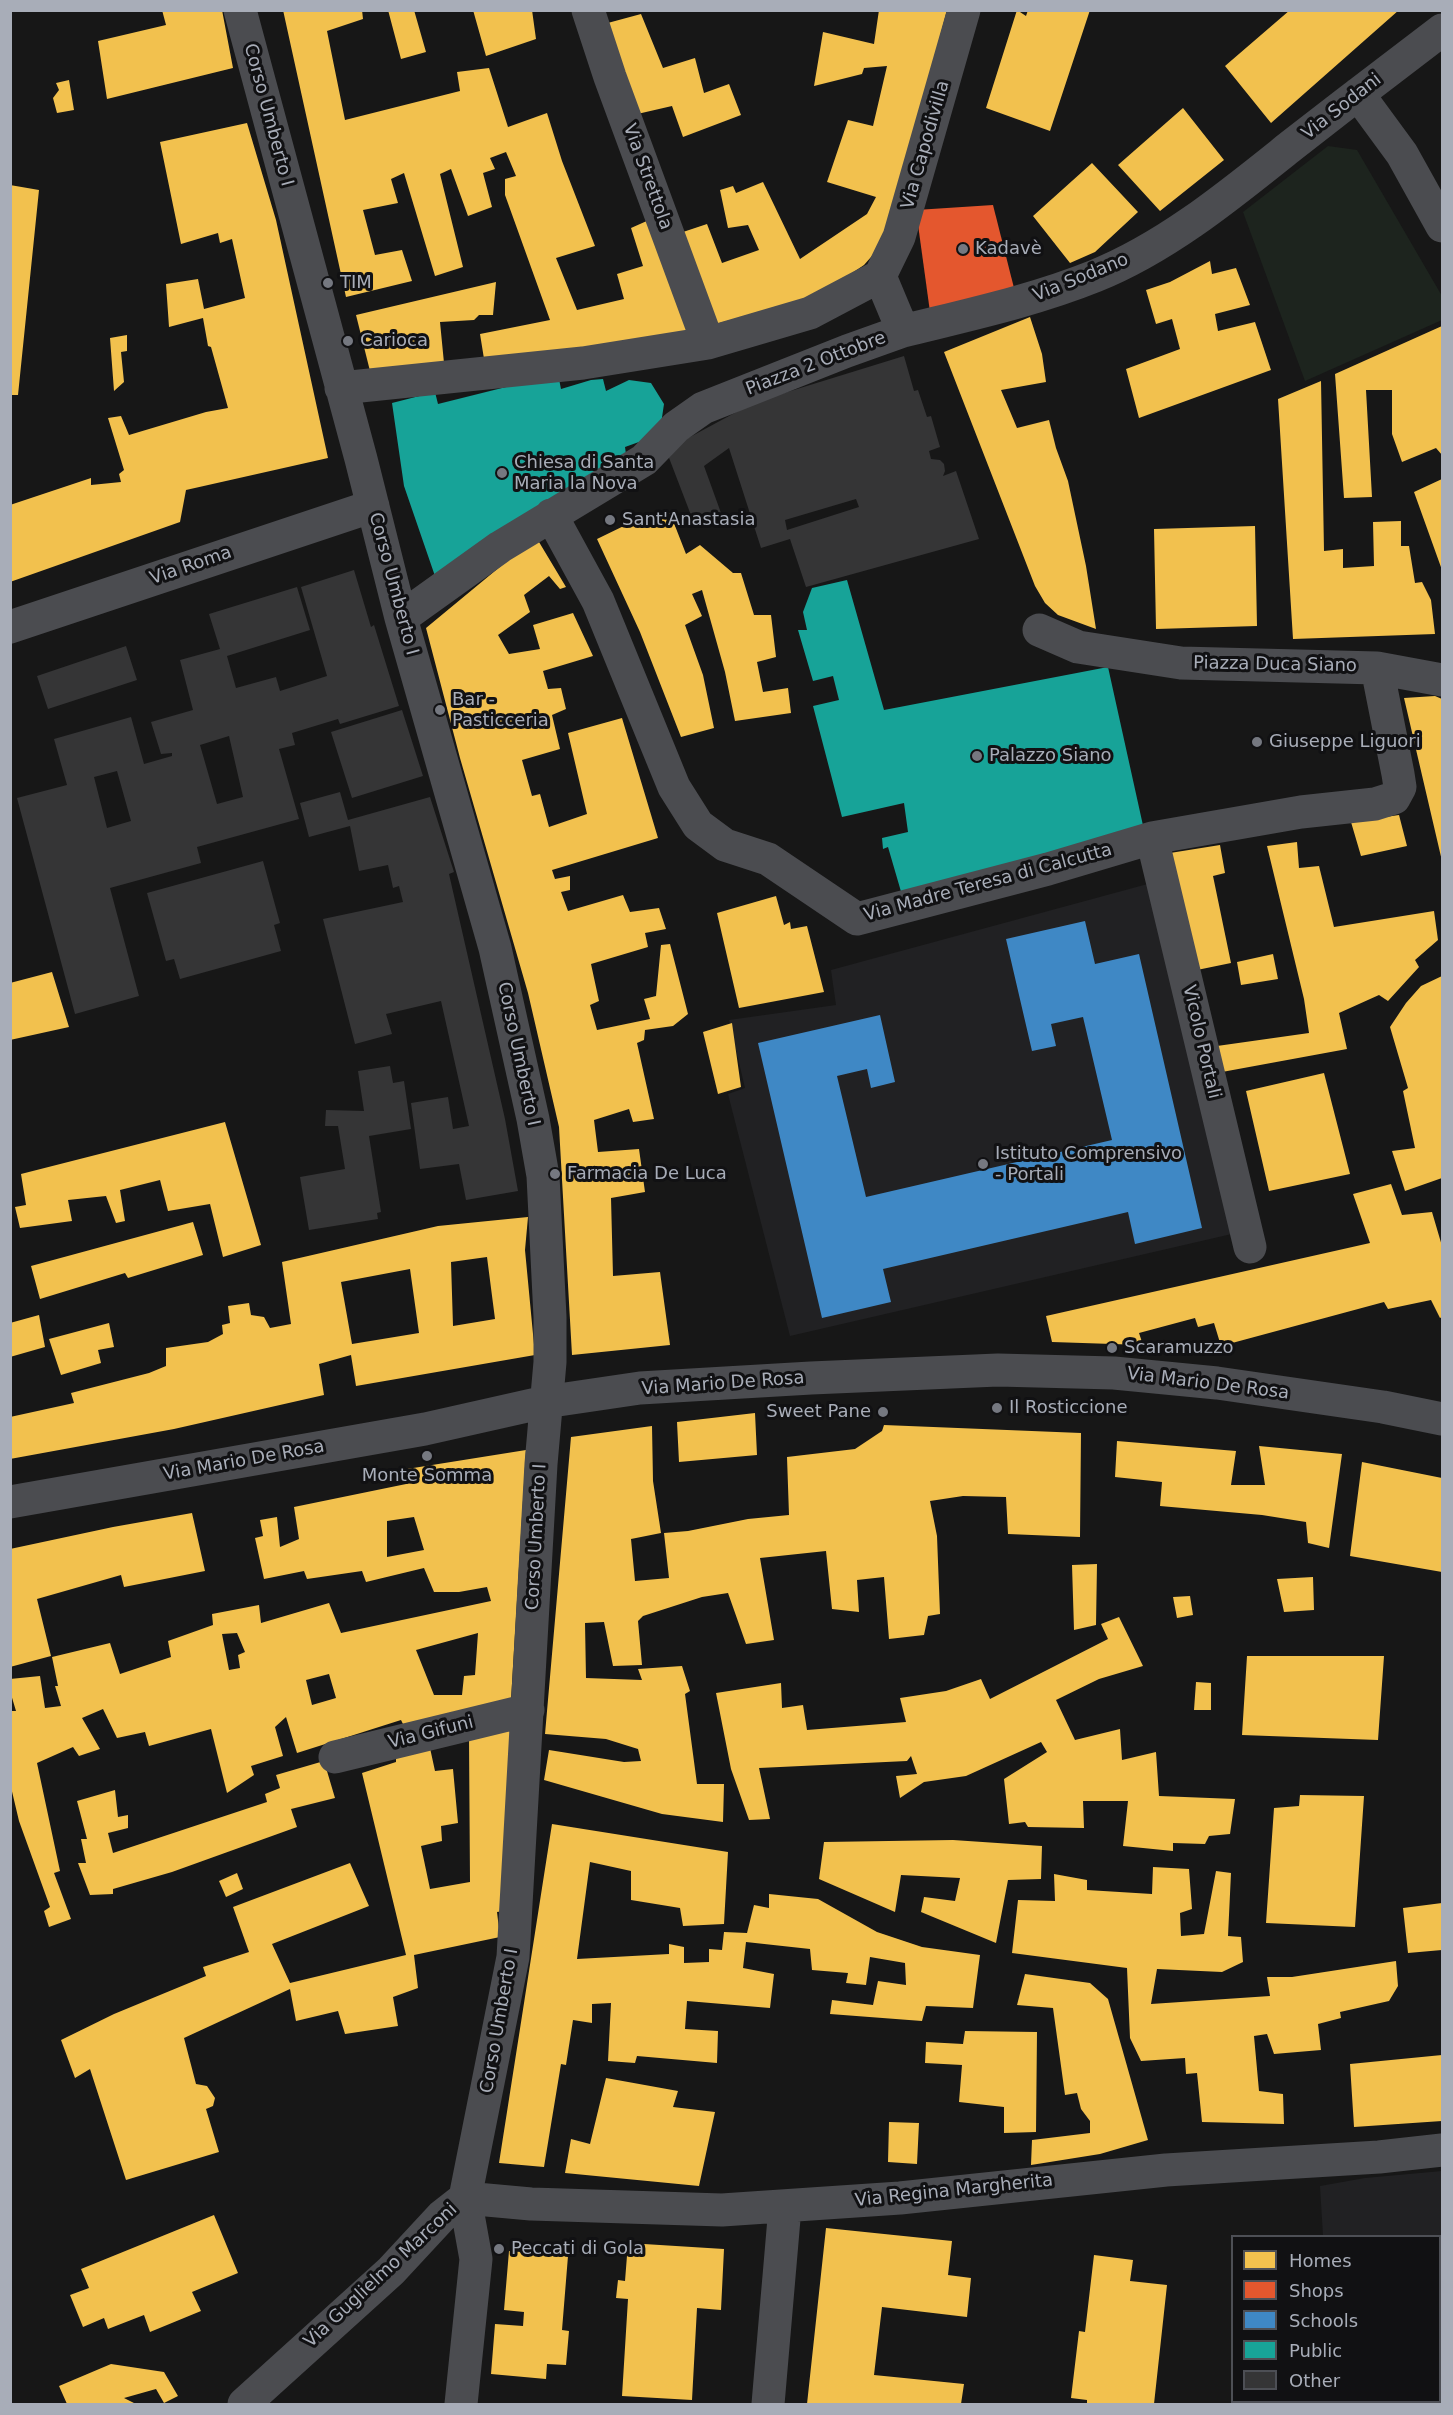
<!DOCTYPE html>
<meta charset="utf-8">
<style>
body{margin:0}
#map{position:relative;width:1453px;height:2415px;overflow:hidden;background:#171717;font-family:"DejaVu Sans",sans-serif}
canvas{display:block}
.frame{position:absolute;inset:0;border:12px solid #a8adb8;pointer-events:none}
.legend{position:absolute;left:1231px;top:2235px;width:210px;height:168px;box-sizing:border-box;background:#111113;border:2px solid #4d4f55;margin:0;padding:8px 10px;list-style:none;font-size:18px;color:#a8adb8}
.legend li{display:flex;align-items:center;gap:12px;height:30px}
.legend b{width:30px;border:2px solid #4d4f55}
</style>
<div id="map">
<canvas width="1453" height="2415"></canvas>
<div class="frame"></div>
<ul class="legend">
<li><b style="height:16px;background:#f2c14e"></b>Homes</li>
<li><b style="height:16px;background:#e4572e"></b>Shops</li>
<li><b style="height:16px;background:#3f88c5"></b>Schools</li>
<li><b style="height:16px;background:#17a398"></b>Public</li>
<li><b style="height:16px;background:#353536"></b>Other</li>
</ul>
</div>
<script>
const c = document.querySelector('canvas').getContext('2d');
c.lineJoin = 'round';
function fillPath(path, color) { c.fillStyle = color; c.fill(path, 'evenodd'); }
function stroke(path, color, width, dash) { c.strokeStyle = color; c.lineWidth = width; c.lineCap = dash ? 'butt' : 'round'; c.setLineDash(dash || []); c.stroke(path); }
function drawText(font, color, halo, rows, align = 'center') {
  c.font = font + ' "DejaVu Sans",sans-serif'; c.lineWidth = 6; c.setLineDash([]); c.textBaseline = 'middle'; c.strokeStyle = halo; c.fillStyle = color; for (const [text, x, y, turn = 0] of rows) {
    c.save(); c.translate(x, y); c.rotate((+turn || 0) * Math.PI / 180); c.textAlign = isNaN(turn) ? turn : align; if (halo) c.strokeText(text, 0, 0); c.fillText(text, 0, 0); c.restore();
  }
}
const built = new Path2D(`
 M1155 882 1236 1233 790 1336 728 1094 745 1088 729 1020 836 1005 831 970Z
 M1442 2171V2404H1332L1331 2402H1440V2236H1323L1320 2186 1365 2178Z`);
const green = new Path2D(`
 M1328 146 1357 150 1442 296V320L1305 381 1243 212Z`);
const homes = new Path2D(`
 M162 10H222L233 68 107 99 98 41 166 25Z
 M283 10H362L363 19 327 31 345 120 460 91 457 72 489 68 508 127 547 113 562 161 595 246 556 258 577 310 624 299 617 274 643 266 631 228 658 216 697 333 485 365 480 334 550 320 505 195V179L516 176 506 152 490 158 495 169 483 173 492 207 468 216 451 169 440 174 463 267 435 276 404 173 391 179 398 203 363 210 375 255 402 250 412 281 346 297Z
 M388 10H414L426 52 401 59Z
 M473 10H532L536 39 486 56Z
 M879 10H947L886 240 864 265 818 296 716 324 680 233 707 224 722 263 759 250 748 225 728 228 720 190 733 186 736 193 763 182 800 259 867 214 876 197 827 182 848 120 873 126 887 66 864 68 862 74 814 86 823 32 874 44Z
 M1017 10 1026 16 1028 10H1090L1050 131 986 108Z
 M1290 10H1399L1271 123 1225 66Z
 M641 14 663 68 695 58 704 93 729 84 741 115 683 137 672 106 633 115 604 24Z
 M69 80 74 110 57 113 53 98 59 90 56 83Z
 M1183 108 1224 160 1160 211 1118 165Z
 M247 123 276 220 328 458 186 490 180 522 10 582V505L91 478V485L121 482 119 474 124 470 108 418 121 416 129 435 206 412 228 408 211 347 208 346 203 318 169 327 166 284 198 279 204 309 245 298 232 239 220 243 218 233 181 244 160 142Z
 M1092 163 1138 212 1095 252 1070 263 1033 216Z
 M10 185 39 190 18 395H10Z
 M1210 261 1212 274 1236 268 1250 305 1215 314 1218 331 1255 322 1271 370 1139 418 1126 369 1180 349 1172 319 1156 324 1146 290 1170 282Z
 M496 282 493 315H479L474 320 440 322 444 363 371 375 356 315Z
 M1030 317 1042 354 1046 382 1001 390 1017 428 1049 420 1056 448 1068 481 1086 566 1096 629 1058 615 1045 603 1035 586 944 352Z
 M1442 326V455L1436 448 1402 462 1392 434V390H1366L1372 497 1344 498 1335 374Z
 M127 335V351L121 352 124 382 114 391 110 338Z
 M1321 381 1324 551 1343 549V568L1374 566 1373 522 1401 521V546H1409L1415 583 1422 582 1431 600 1435 634 1293 639 1278 399Z
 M1442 479V570L1414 492Z
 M670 513 686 554 700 545 733 573H741L754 615H771L776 657 757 662 763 692 788 688 791 713 735 721 725 672 702 590 692 594 702 616 685 625 703 675 714 728 681 737 640 632 597 539 634 521 637 526Z
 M1255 526 1257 626 1156 629 1154 529Z
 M536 537 566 587 560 589 549 576 524 595 530 612 498 635 509 654 540 649 533 625 573 613 593 656 543 671 548 689 561 688 566 709 552 715 560 749 522 760 532 796 540 794 549 827 587 814 568 733 622 718 658 838 552 870 555 879 570 876V890L561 892 568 911 623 895 630 912 659 908 666 929 645 933 648 947 591 964 599 1001 590 1005 597 1030 650 1019 644 999 656 996 661 945 670 944 688 1014 673 1026 645 1030 644 1040 637 1043 654 1119 633 1122 629 1109 594 1120 598 1152 639 1149 645 1192 611 1198 613 1276 660 1272 670 1345 572 1355 559 1127 528 993 460 758 426 628Z
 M1435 696 1442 699V861L1404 698Z
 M1399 815 1407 846 1361 856 1351 822Z
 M1297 842 1299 868 1319 866 1334 927 1434 911 1438 940 1415 960 1419 967 1388 1001 1379 995 1339 1013 1347 1049 1222 1072 1217 1046 1309 1033 1304 999 1267 846Z
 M1220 845 1225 873 1213 876 1231 963 1197 970 1170 853Z
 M776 896 784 925 790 922 791 929 807 926 824 992 739 1008 717 913Z
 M1273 954 1278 979 1241 985 1237 962Z
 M52 972 69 1027 10 1040V983Z
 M1442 976V1178L1405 1191 1392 1151 1415 1148 1403 1091 1408 1088 1390 1027 1406 1003 1421 986Z
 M732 1023 741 1087 718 1094 703 1032Z
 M1324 1073 1350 1174 1269 1191 1246 1091Z
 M225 1122 261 1245 223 1257 210 1204 168 1211 160 1180 120 1190 125 1221 116 1223 106 1196 68 1200 72 1221 20 1228 15 1207 26 1205 21 1174Z
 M1391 1184 1402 1215 1432 1212 1442 1246V1317L1440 1318 1431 1300 1388 1309 1384 1302 1221 1346 1214 1323 1198 1327 1195 1318 1139 1333 1143 1345 1052 1342 1046 1316 1370 1243 1353 1194Z
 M528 1217 525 1250 535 1355 356 1386 351 1355 319 1364 324 1395 174 1429 10 1459V1417L74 1403 71 1393 149 1373 166 1366V1348L208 1342 223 1334 222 1325 230 1323 228 1306 249 1303 251 1315 264 1317 270 1328 291 1324 282 1262 438 1226ZM487 1257 495 1319 453 1326 451 1262ZM410 1269 419 1333 352 1344 341 1282Z
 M193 1222 203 1255 128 1278 125 1273 40 1299 31 1266Z
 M39 1315 45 1347 10 1357V1323Z
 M109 1323 114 1347 98 1350 101 1363 61 1375 49 1339Z
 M755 1413 757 1455 679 1462 677 1422Z
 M884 1425 1081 1433 1080 1537 1008 1534 1006 1497 963 1496 930 1501 937 1536 940 1614 928 1616 924 1635 889 1639 884 1577 857 1580 859 1612 832 1609 826 1551 760 1558 774 1640 746 1644 728 1593 702 1597 643 1616 638 1621 642 1665 613 1666 604 1622 585 1623 586 1678 642 1680 638 1669 682 1666 690 1691 685 1694 697 1784H724L723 1822 662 1814 544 1780 549 1750 624 1762 641 1761 638 1749 606 1739 545 1734 571 1437 652 1426 653 1481 661 1533 631 1539 635 1581 669 1578 664 1533 688 1531 748 1519 789 1515 787 1457 855 1449 882 1431Z
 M1117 1441 1236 1451 1231 1485H1265L1259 1446 1342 1454 1329 1548 1308 1543 1306 1522 1262 1515 1160 1506 1162 1482 1115 1477Z
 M526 1450 511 1700 408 1734 401 1720 297 1753 286 1717 275 1727 283 1756 251 1766 254 1775 227 1793 211 1729 149 1746 145 1732 117 1738 103 1709 82 1718 100 1749 79 1756 73 1747 37 1763 60 1871 54 1873 71 1919 49 1927 44 1911 50 1907 19 1821 10 1783V1711H16L10 1691V1679L40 1676 45 1708 61 1706 55 1686H58L52 1657 110 1643 120 1674 171 1657 168 1641 213 1625 212 1614 259 1605 261 1623 329 1603 341 1633 491 1601 487 1587 459 1592H434L424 1568 366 1582 362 1571 307 1579 304 1571 264 1579 255 1538 263 1536 260 1520 277 1517 280 1547 299 1539 294 1507 411 1483 407 1469ZM414 1517 424 1550 387 1557V1521ZM237 1633 245 1652 238 1655 240 1668 229 1670 222 1634ZM478 1633 475 1675 464 1676 462 1695H434L416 1650ZM329 1674 336 1698 312 1705 306 1680Z
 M1362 1462 1442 1478V1572L1350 1556Z
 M192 1513 205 1571 124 1587 121 1575 37 1599 51 1656 10 1667V1549L113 1527Z
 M1097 1564 1096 1625 1074 1630 1072 1565Z
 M1313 1577 1314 1610 1284 1612 1277 1579Z
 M1190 1596 1193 1615 1177 1618 1173 1597Z
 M1119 1617 1143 1666 1099 1679 1056 1700 1075 1740 1120 1729 1122 1760 1156 1752 1159 1796 1235 1799 1230 1834 1209 1836 1205 1844 1173 1843V1851L1123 1846 1128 1801H1083L1084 1828 1028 1827 1025 1822 1009 1824 1004 1779 1047 1752 1041 1742 966 1776 924 1782 900 1798 896 1776 917 1774 911 1756 907 1761 759 1768 770 1819 749 1820 731 1769 716 1693 781 1683 782 1708 803 1705 807 1730 906 1722 900 1698 946 1691 981 1679 990 1699 1108 1639 1101 1624Z
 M1247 1656H1384L1378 1740 1242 1735Z
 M1196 1682 1211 1683V1710H1194Z
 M512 1729 504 1911 497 1912 500 1937 414 1955 418 1988 393 1997 398 2026 345 2034 338 2011 296 2021 290 1989 184 2038 196 2084 207 2086 215 2098 213 2106 206 2109 219 2152 126 2180 90 2069 75 2078 61 2040 114 2014 206 1976 203 1967 249 1952 233 1907 350 1863 369 1906 272 1944 290 1983 406 1955 362 1773 396 1762V1753L430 1748 435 1771 453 1769 458 1823 441 1826 442 1841 421 1846 430 1889 470 1882 469 1738Z
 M324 1761 335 1798 291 1809 297 1827 172 1872 113 1889V1894L90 1895 78 1863H86L81 1839H87L77 1801 115 1790 118 1817 128 1815V1828L108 1833 113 1853 267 1802 265 1794 280 1788 276 1775Z
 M1300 1795 1364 1796 1355 1927 1266 1923 1274 1808 1299 1806Z
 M552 1824 728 1852 724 1924 683 1926 680 1908 631 1900V1871L590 1862 577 1959 669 1954V1944L684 1947V1963L709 1962V1949L722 1950 724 1932 747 1933 754 1905 769 1908V1894L818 1899 877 1932 922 1947 980 1955 973 2008 926 2006 922 2021 830 2014 832 2000 873 2005 878 1981 906 1985 905 1963 870 1957 866 1985 846 1983 848 1973 812 1970 810 1949 746 1942 743 1968 774 1974 770 2008 687 2001 685 2029 718 2031 717 2063 637 2056 635 2063 608 2061 611 2003 592 2004V2023L573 2020 566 2065 561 2064 544 2167 499 2163Z
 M953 1840 1042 1846 1041 1879 1008 1880 996 1943 921 1912 924 1897 955 1901 960 1878 901 1875 895 1912 819 1879 824 1842Z
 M1153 1867 1189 1869 1192 1909 1180 1913 1181 1936 1204 1934 1216 1871 1231 1873 1228 1936 1241 1937 1243 1962 1222 1972 1157 1969 1151 2004 1270 1996 1267 1977H1292L1396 1961 1398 1986 1389 2001 1340 2012 1341 2018 1318 2024 1321 2050 1274 2054 1267 2034 1254 2036 1259 2091 1283 2094 1284 2124 1202 2122 1197 2073 1186 2074 1185 2058 1141 2061 1130 2038 1127 1968 1012 1953 1018 1900 1055 1901 1054 1874 1087 1880V1890L1152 1894Z
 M237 1873 243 1889 226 1897 219 1881Z
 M1442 1903V1950L1408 1953 1403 1908Z
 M1025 1974 1090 1983 1108 1999 1148 2140 1100 2154 1031 2165 1032 2140 1090 2133V2121L1081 2109 1077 2093 1065 2095 1053 2008 1017 2005Z
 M965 2031 1037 2032 1036 2132 1004 2133V2107L959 2102 962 2065 925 2063 926 2042 963 2044Z
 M1442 2055V2121L1354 2127 1350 2064Z
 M606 2078 678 2091 673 2107 715 2112 699 2186 565 2173 571 2139 590 2144Z
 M889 2122 919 2123 917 2164 888 2162Z
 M214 2215 238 2273 192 2292 201 2311 150 2332 144 2315 108 2329 104 2318 83 2327 70 2295 89 2288 81 2269Z
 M826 2228 952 2241 948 2275 971 2278 967 2317 882 2307 874 2375 964 2384 961 2404H807Z
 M628 2243 724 2249 721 2310 697 2308 692 2400 622 2396 628 2299 616 2298 618 2280 625 2281Z
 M509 2251 568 2256 562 2330 569 2331 566 2365 547 2364 546 2379 491 2374 495 2324 523 2326 524 2312 504 2310Z
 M1094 2255 1133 2260 1130 2281 1167 2285 1154 2404H1087V2400L1071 2398 1079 2331 1085 2332Z
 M111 2364 164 2372 178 2396 164 2403 156 2389 124 2398 136 2404H67L59 2386Z`);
const shops = new Path2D(`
 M993 205 1014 288 930 312 916 210Z`);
const schools = new Path2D(`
 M1085 921 1095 964 1139 954 1202 1228 1135 1244 1128 1212 883 1269 891 1302 822 1318 758 1043 880 1015 895 1082 871 1088 867 1069 837 1076 866 1197 1112 1140 1083 1017 1051 1024 1056 1046 1032 1051 1006 939Z
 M1442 2349V2404H1352V2402H1440V2350Z`);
const public = new Path2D(`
 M558 374 561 389 591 380 603 379 606 391 629 380 651 383 664 404 660 431 650 438 625 447 627 461 436 579 404 486 392 403 435 392 438 404Z
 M847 580 884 710 1108 667 1144 830 902 895 888 847 883 849 882 838 908 832 904 803 842 817 813 706 839 700 833 676 813 681 798 630H807L803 612 812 588Z`);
const building = new Path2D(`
 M904 356 914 391 918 390 927 417 931 416 940 447 929 451 931 459 940 460 944 464 945 471 943 476 956 471 979 539 806 587 790 539 761 548 729 448 704 466 721 513 694 523 666 450 755 402ZM856 499 859 507 787 530 785 520Z
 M354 570 371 627 374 625 399 706 340 724 338 719 292 733 295 745 279 749 299 819 197 847 201 863 110 888 139 996 75 1014 17 798 67 785 54 739 131 717 144 764 172 756V753L161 754 151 722 193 710 180 660 220 649 209 614 297 587 310 630 227 656 236 688 276 677 280 691 327 676 301 587ZM229 736 243 797 217 804 200 745ZM117 771 131 821 107 828 94 777Z
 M126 646 137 680 48 709 37 676Z
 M402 710 423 776 352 798 331 732Z
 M340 792 348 820 430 797 454 872 449 874 505 1119 518 1191 466 1200 459 1164 420 1169 411 1103 448 1097 453 1129 469 1126 441 1001 386 1014 392 1034 355 1044 323 919 403 902 399 886 393 888 388 865 359 871 350 826 309 837 300 803Z
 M263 861 280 923 274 925 281 951 180 979 174 959 166 961 147 893Z
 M390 1066 393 1083 404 1081 411 1129 369 1136 381 1212 377 1213 378 1219 309 1230 300 1177 345 1169 338 1126H325L326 1110 364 1111 358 1071Z`);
const street = new Path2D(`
 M240 10 361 459 401 618 495 948 533 1119 543 1176 550 1317V1362L541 1464 513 1957 465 2198 442 2216 391 2271 244 2404
 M588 10 610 77 708 343
 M1358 94 1402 154 1442 226
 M880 276 899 237 964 10
 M903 331C967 315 1033 301 1095 276 1167 247 1231 194 1291 146 1341 107 1392 68 1442 30
 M341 388 583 363 708 343 810 313 880 276 903 331 847 351 703 408 676 427 644 460 500 547 401 618
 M551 515 598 601 674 787 698 825 725 845 768 859 857 919 1048 869 1152 838 1301 812 1375 804 1394 798 1400 787 1398 774 1377 668
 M10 627 373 506
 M1039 630 1078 647 1181 663 1377 668 1442 680
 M1152 838 1250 1247
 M10 1502 425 1429 545 1402 640 1388 811 1378 998 1370 1114 1373 1217 1383 1383 1407 1442 1419
 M335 1757 528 1710
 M461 2404 476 2259 465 2198 531 2204 722 2210 900 2198 1166 2170 1379 2157 1442 2150
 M768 2404 785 2207`);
const markers = [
 [963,249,6,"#757880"],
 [328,283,6,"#757880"],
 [348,341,6,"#757880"],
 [502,473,6,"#757880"],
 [610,520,6,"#757880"],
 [440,710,6,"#757880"],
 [1257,742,6,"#757880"],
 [977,756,6,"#757880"],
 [983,1164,6,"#757880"],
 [555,1174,6,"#757880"],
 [1112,1348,6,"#757880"],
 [997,1408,6,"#757880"],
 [883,1412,6,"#757880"],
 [427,1456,6,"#757880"],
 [499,2249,6,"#757880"]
];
const streetNames = [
 ["Via Sodani",1342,107,-38],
 ["Corso Umberto I",268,115,75],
 ["Via Capodivilla",926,145,-74],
 ["Via Strettola",647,177,70],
 ["Via Sodano",1081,278,-22],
 ["Piazza 2 Ottobre",816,364,-21],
 ["Via Roma",191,566,-19],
 ["Corso Umberto I",393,584,75],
 ["Piazza Duca Siano",1275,665,1],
 ["Via Madre Teresa di Calcutta",988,883,-15],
 ["Vicolo Portali",1201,1042,77],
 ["Corso Umberto I",518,1054,78],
 ["Via Mario De Rosa",723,1384,-4],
 ["Via Mario De Rosa",1208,1384,7],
 ["Via Mario De Rosa",244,1461,-10],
 ["Corso Umberto I",537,1537,-87],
 ["Via Gifuni",431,1733,-14],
 ["Corso Umberto I",500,2021,-80],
 ["Via Regina Margherita",954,2191,-6],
 ["Via Guglielmo Marconi",381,2276,-43]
];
const poiNames = [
 ["Kadavè",975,249],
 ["TIM",340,283],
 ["Carioca",360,341],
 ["Chiesa di Santa",514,463],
 ["Maria la Nova",514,484],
 ["Sant'Anastasia",622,520],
 ["Bar -",452,700],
 ["Pasticceria",452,721],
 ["Giuseppe Liguori",1269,742],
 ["Palazzo Siano",989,756],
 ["Istituto Comprensivo",995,1154],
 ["- Portali",995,1175],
 ["Farmacia De Luca",567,1174],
 ["Scaramuzzo",1124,1348],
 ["Il Rosticcione",1009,1408],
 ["Sweet Pane",871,1412,"right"],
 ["Monte Somma",427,1476,"center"],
 ["Peccati di Gola",511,2249]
];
fillPath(built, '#212123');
fillPath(green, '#1d241e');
fillPath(homes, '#f2c14e');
fillPath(shops, '#e4572e');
fillPath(schools, '#3f88c5');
fillPath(public, '#17a398');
fillPath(building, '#353536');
stroke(street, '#4b4c50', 33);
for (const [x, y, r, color] of markers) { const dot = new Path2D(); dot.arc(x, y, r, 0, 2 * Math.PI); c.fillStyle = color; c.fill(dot); stroke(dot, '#111113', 2); }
drawText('18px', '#a8adb8', '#111113', streetNames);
drawText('18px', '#a8adb8', '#111113', poiNames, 'left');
</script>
